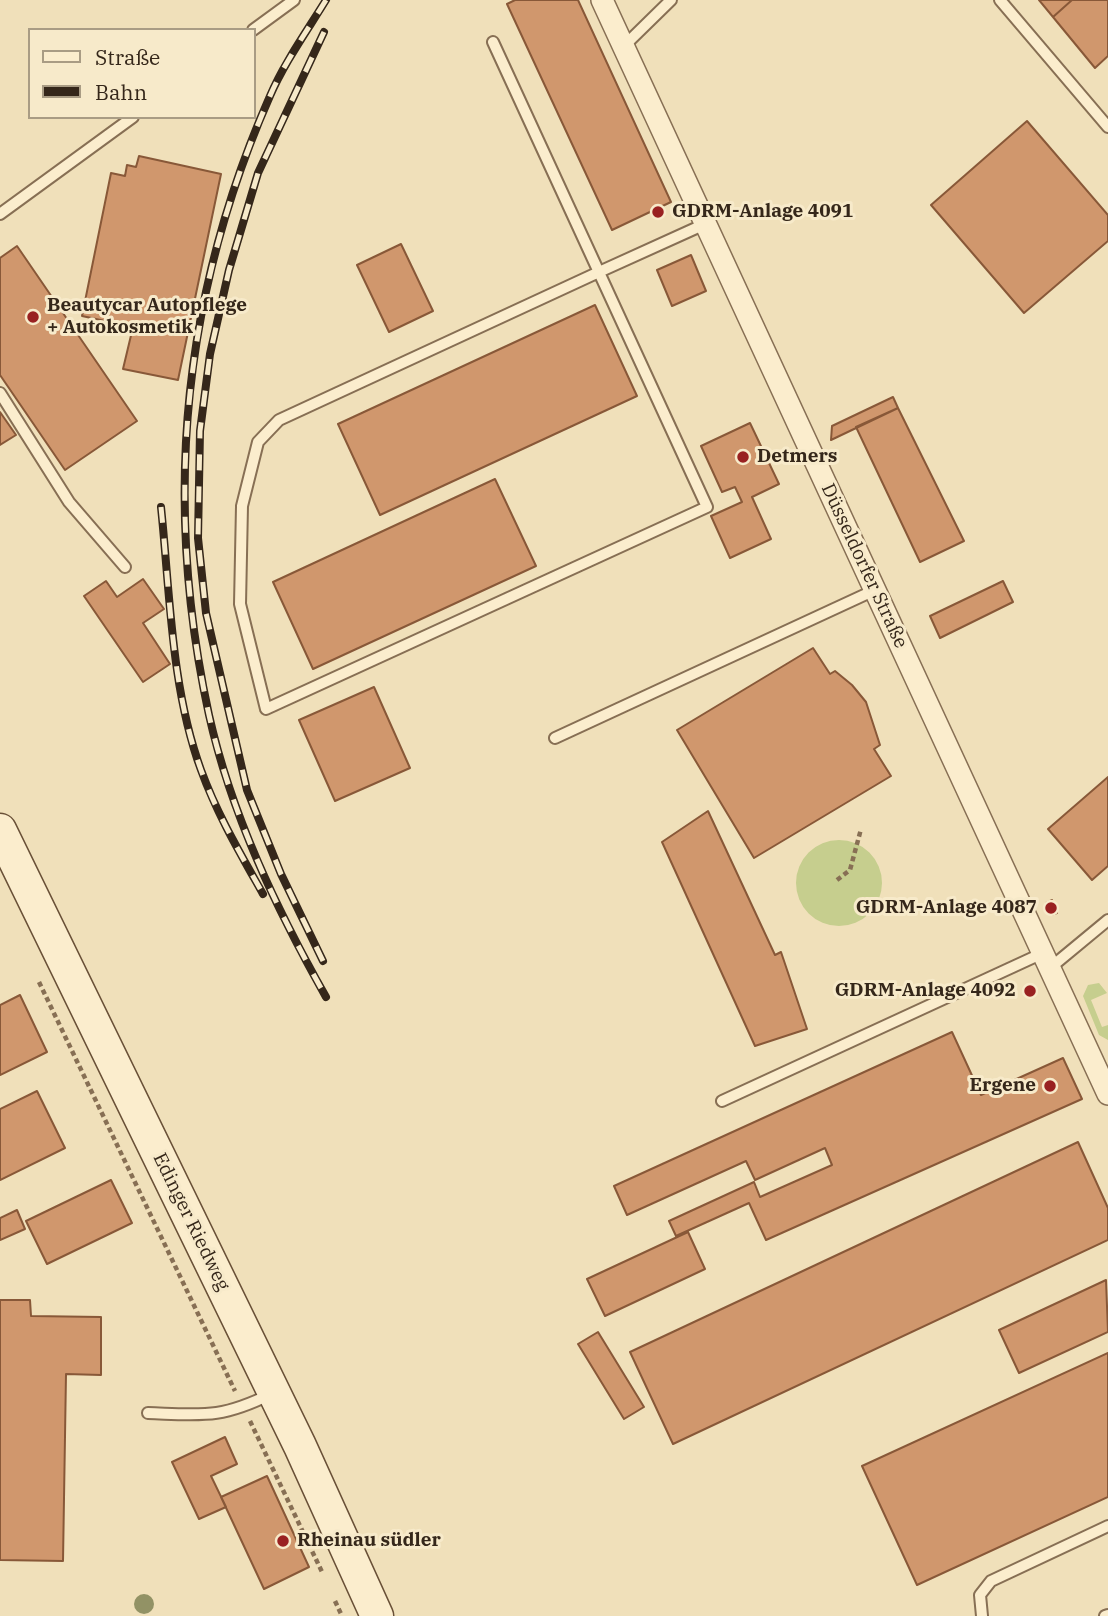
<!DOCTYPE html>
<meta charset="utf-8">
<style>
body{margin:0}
#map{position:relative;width:1108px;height:1616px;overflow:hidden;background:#f0e0ba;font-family:"IBM Plex Serif",serif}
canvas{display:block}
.legend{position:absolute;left:28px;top:28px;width:228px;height:91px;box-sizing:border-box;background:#f7eaca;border:2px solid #a99c84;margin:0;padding:9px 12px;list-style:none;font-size:21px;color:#35271a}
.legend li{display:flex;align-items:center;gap:14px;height:35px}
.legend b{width:35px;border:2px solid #a99c84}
</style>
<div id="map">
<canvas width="1108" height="1616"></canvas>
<ul class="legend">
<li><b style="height:9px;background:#fbedcd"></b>Straße</li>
<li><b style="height:9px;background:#35271a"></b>Bahn</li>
</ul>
</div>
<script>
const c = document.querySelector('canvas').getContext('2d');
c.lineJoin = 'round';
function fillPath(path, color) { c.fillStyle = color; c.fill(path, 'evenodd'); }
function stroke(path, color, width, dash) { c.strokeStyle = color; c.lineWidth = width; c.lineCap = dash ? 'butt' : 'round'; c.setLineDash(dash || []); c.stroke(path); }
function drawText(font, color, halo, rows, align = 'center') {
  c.font = font + ' "IBM Plex Serif",serif'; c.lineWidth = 6; c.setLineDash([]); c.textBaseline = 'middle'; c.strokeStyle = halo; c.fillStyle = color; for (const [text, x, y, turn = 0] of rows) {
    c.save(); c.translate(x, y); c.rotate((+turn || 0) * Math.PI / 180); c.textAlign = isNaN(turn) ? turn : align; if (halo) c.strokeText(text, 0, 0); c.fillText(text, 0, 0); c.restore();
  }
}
const green = new Path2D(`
 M796 883a43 43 0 1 1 86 0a43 43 0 1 1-86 0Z
 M1099 983 1107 993 1091 1000 1102 1027 1108 1025V1040L1099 1035 1083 996 1088 985Z`);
const building = new Path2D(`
 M515 0H578L671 202 612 230 507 4Z
 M1039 0H1072L1053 17Z
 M1072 0H1108V56L1095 68 1053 17Z
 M1027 121 1108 215V241L1024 313 931 205Z
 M139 156 221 174 178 380 123 369 133 327 82 316 111 173 125 176 127 165 136 167Z
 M401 244 433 311 389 332 357 265Z
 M17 246 137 421 65 470 0 375V258Z
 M691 255 706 291 672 306 657 270Z
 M595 305 637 396 380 515 338 424Z
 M893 397 898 408 831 440 832 426Z
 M898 408 964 541 920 562 856 427Z
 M0 412 16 435 0 445Z
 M750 423 779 484 752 497 771 539 730 558 711 516 742 502 735 487 722 492 701 446Z
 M495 479 536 566 313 669 273 582Z
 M143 579 164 609 143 623 170 664 143 682 84 596 106 581 117 597Z
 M1003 581 1013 602 940 638 930 616Z
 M813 648 830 674 835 671 852 685 866 702 880 745 874 749 891 776 754 858 677 730Z
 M374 687 410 768 335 801 299 720Z
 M1108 777V866L1092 880 1048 829Z
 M708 811 775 955 781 952 807 1029 755 1046 662 842Z
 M1052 900 1057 913 1051 915 1046 903Z
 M20 995 47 1052 0 1075V1005Z
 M952 1032 981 1095 1063 1058 1082 1099 766 1240 749 1203 676 1236 669 1221 754 1182 760 1197 832 1165 825 1148 755 1180 746 1161 627 1215 614 1186Z
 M37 1091 65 1148 0 1180V1109Z
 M1078 1142 1108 1208V1240L673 1444 630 1352Z
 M111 1180 132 1223 47 1264 26 1221Z
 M17 1210 25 1229 0 1240V1218Z
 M688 1232 705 1269 605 1316 587 1279Z
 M1106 1280 1108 1332 1019 1373 999 1330Z
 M0 1300H30L31 1316 101 1317V1375L66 1374 63 1561 0 1560Z
 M598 1332 644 1407 624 1419 578 1344Z
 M1108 1353V1497L917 1585 862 1466Z
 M225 1437 237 1464 211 1476 226 1507 199 1519 172 1462Z
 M267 1476 309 1567 264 1589 221 1497Z`);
const path = new Path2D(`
 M837 880 850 870 861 829
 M39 982 235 1391
 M250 1421 323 1574
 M335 1601 342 1616`);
const service = new Path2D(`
 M1000 0 1108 127
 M253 30 294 0
 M493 42 707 507 266 709 240 604 242 506 258 442 279 420 599 272 705 224
 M623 47 671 0
 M0 214 133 117
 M0 393 69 502 125 567
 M555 738 875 590
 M1050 968 1108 920
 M722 1101 1043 953
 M148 1413C203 1415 220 1419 271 1394
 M982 1616 980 1595 991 1581 1108 1526
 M1105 1616 1108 1615`);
const minor = new Path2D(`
 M602 0 1108 1094`);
const secondary = new Path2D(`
 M0 830 300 1446 377 1616`);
const rail = new Path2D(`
 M326 0C307 31 284 63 270 96 182 295 163 503 209 715 231 814 277 910 326 997
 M161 507C170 593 171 688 201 770 217 814 240 853 263 894
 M323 961 281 874 247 790 206 613 198 538 200 431 210 354 229 270 258 173 324 32`);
const trees = [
 [144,1604]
];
const markers = [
 [658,212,7,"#992121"],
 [33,317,7,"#992121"],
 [743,457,7,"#992121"],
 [1051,908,7,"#992121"],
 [1030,991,7,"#992121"],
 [1050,1086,7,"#992121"],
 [283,1541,7,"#992121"]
];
const poiNames = [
 ["GDRM-Anlage 4091",672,212],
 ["Beautycar Autopflege",47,306],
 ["+ Autokosmetik",47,328],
 ["Detmers",757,457],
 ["GDRM-Anlage 4087",1037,908,"right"],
 ["GDRM-Anlage 4092",1016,991,"right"],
 ["Ergene",1036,1086,"right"],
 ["Rheinau südler",297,1541]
];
const streetNames = [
 ["Düsseldorfer Straße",864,566,65],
 ["Edinger Riedweg",191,1222,64]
];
fillPath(green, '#c6ce8e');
fillPath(building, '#d0976d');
stroke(building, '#885838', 2);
stroke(service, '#876f54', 14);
stroke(minor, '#876f54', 24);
stroke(secondary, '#695037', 35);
stroke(path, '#876f54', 4.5, [5, 3.5]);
stroke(service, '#fbedcd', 10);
stroke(minor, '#fbedcd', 21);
stroke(secondary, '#fbedcd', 32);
stroke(rail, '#35271a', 8);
stroke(rail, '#f7eaca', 5, [16]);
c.fillStyle = '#929265';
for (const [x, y] of trees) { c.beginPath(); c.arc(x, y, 10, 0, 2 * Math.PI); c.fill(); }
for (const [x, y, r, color] of markers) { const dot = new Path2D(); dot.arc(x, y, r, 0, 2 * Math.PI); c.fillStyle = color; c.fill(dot); stroke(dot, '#f7eaca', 2.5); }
drawText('bold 19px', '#35271a', '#f7eaca', poiNames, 'left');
drawText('19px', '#35271a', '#f7eaca', streetNames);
</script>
